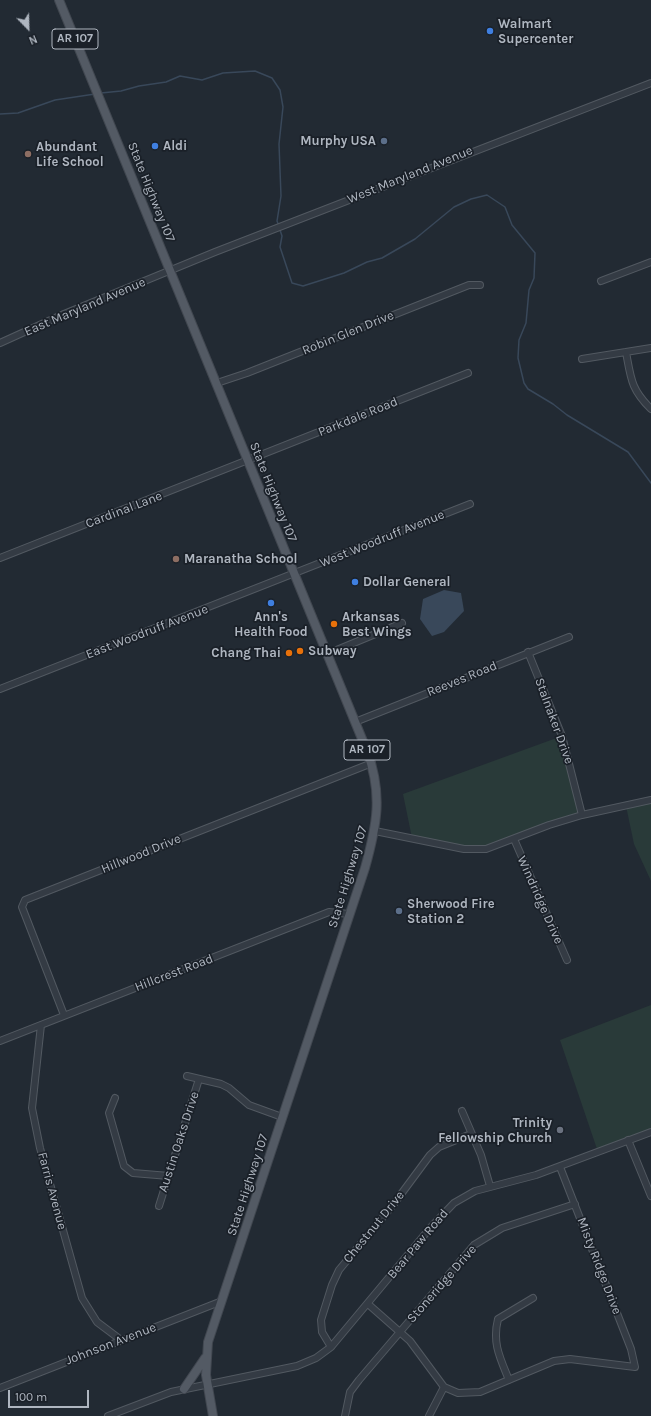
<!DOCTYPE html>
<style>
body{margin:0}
#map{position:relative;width:651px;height:1416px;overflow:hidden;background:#222a33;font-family:Karla,sans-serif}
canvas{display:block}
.north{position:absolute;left:8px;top:8px;width:40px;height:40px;-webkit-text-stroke:3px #1a2028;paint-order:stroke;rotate:157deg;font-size:11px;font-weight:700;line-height:16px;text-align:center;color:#afb6c0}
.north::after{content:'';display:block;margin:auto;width:14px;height:18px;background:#afb6c0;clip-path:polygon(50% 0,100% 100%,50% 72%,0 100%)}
.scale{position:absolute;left:8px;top:1390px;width:81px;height:18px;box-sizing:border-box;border:2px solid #afb6c0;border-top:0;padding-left:5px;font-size:12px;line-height:14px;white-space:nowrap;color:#afb6c0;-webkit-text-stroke:3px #1a2028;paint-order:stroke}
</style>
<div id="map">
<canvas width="651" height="1416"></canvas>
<div class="north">N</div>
<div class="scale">100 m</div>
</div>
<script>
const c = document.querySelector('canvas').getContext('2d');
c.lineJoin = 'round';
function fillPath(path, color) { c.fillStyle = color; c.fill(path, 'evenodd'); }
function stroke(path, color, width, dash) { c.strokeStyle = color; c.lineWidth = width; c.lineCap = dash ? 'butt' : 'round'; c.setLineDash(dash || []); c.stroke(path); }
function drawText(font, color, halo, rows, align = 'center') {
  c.font = font + ' Karla,sans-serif'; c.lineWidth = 3.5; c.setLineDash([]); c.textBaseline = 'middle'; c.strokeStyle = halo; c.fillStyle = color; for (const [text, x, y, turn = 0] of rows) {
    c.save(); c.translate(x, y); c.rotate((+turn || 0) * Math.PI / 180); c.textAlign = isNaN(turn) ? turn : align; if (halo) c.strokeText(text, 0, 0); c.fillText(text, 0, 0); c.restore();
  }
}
const green = new Path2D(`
 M562 736 582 815 479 849 412 838 403 794Z
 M651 801V881L634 844 626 806Z
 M651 1005V1132L598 1152 560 1040Z`);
const water = new Path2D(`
 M444 590 461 593 464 611 444 632 432 636 420 619 423 599Z`);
const stream = new Path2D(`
 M101 93 121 91 139 86 166 82 180 76 202 80 223 73 255 71 272 78 280 90 283 107 279 144 281 196 277 221 279 226
 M0 114 18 113 55 100 95 94
 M280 230 282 236 280 247 292 283 303 286 344 273 367 262 382 258 415 239 454 207 471 199 487 195 505 207 512 225 535 253 534 278 529 290 526 323 519 340 518 358 524 383 528 389 553 404 567 415 628 452 651 483`);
const minor = new Path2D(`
 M601 281 651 262
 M0 343 64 314 215 252 651 83
 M626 352C631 379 631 389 651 409
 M582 359 651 348
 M217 383 247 373 469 285H480
 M0 558 468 373
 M528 652 562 736 582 815
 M327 654 402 623
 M0 689 470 504
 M355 722 569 637
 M375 831 464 849H486L549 825 582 815 651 800
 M514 839 567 960
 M64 1015 22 907 25 900 372 763
 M41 1025 32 1108 40 1148 82 1298 97 1322 121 1340
 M0 1041 329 912 349 914
 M187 1076 221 1084 229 1088 249 1105 282 1117
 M115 1098 109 1113 124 1166 133 1173 169 1176
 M462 1111 481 1155 490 1186
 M628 1140 651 1196
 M159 1206 199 1079
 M368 1304 410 1341 444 1387 458 1393 480 1392 554 1361 570 1359 635 1367 631 1349 560 1167
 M331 1347 322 1332 321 1320 332 1285 339 1270 393 1205 430 1155 439 1147 471 1134
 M509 1380C500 1358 492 1343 498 1319L533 1298
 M0 1388 222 1301
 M108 1416 171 1392 297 1366 316 1358 331 1347 431 1227 454 1203 475 1191 536 1175 651 1132
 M345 1416 350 1392 359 1380 474 1245 502 1228 575 1204
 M429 1416 444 1387`);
const major = new Path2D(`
 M59 0 367 751C383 794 377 825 365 868L208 1342 206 1375 213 1416
 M184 1389 205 1358`);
const markers = [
 [490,31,4,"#3f7fe0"],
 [384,141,4,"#5c6f8a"],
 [155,146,4,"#3f7fe0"],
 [28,154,4,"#8d6e63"],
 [176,559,4,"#8d6e63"],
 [355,582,4,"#3f7fe0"],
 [271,603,4,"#3f7fe0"],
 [334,624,4,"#e8710a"],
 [300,651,4,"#e8710a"],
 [289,653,4,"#e8710a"],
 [399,911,4,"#5c6f8a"],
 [560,1130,4,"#6b7280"]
];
const shields = [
 [75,39,46],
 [367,750,46]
];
const shieldNames = [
 ["AR 107",75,39],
 ["AR 107",367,750]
];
const poiNames = [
 ["Walmart",498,24],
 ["Supercenter",498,39],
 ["Murphy USA",376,141,"right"],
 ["Aldi",163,146],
 ["Abundant",36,147],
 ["Life School",36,162],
 ["Maranatha School",184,559],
 ["Dollar General",363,582],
 ["Ann's",271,617,"center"],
 ["Health Food",271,632,"center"],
 ["Arkansas",342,617],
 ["Best Wings",342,632],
 ["Subway",308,651],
 ["Chang Thai",281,653,"right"],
 ["Sherwood Fire",407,904],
 ["Station 2",407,919],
 ["Trinity",552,1123,"right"],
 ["Fellowship Church",552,1138,"right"]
];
const streetNames = [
 ["West Maryland Avenue",410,175,-22],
 ["State Highway 107",151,192,68],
 ["East Maryland Avenue",85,307,-23],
 ["Robin Glen Drive",348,333,-22],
 ["Parkdale Road",358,417,-22],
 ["State Highway 107",273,492,68],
 ["Cardinal Lane",124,510,-21],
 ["West Woodruff Avenue",382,539,-22],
 ["East Woodruff Avenue",147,632,-21],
 ["Reeves Road",462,679,-22],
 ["Stalnaker Drive",554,721,70],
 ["Hillwood Drive",141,854,-22],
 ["State Highway 107",348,877,-73],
 ["Windridge Drive",540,900,66],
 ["Hillcrest Road",174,973,-21],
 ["Austin Oaks Drive",179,1142,-72],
 ["State Highway 107",248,1185,-72],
 ["Farris Avenue",52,1191,75],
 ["Chestnut Drive",374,1227,-51],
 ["Bear Paw Road",418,1244,-50],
 ["Misty Ridge Drive",599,1266,69],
 ["Stoneridge Drive",442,1284,-49],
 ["Johnson Avenue",111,1344,-21]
];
fillPath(green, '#293a39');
fillPath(water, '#39485a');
stroke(stream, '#39485a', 1.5);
stroke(minor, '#525961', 8);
stroke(major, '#414750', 10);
stroke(minor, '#343b44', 6);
stroke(major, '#535a64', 8);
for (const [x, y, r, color] of markers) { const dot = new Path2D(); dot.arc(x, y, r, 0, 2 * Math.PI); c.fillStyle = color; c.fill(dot); stroke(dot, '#1a2028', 1.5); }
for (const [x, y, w] of shields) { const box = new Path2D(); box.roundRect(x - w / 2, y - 10, w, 20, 3); c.fillStyle = '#1a2028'; c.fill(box); stroke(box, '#afb6c0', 1); }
drawText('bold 12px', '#afb6c0', null, shieldNames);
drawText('bold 13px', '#afb6c0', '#1a2028', poiNames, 'left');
drawText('13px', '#afb6c0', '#1a2028', streetNames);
</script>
